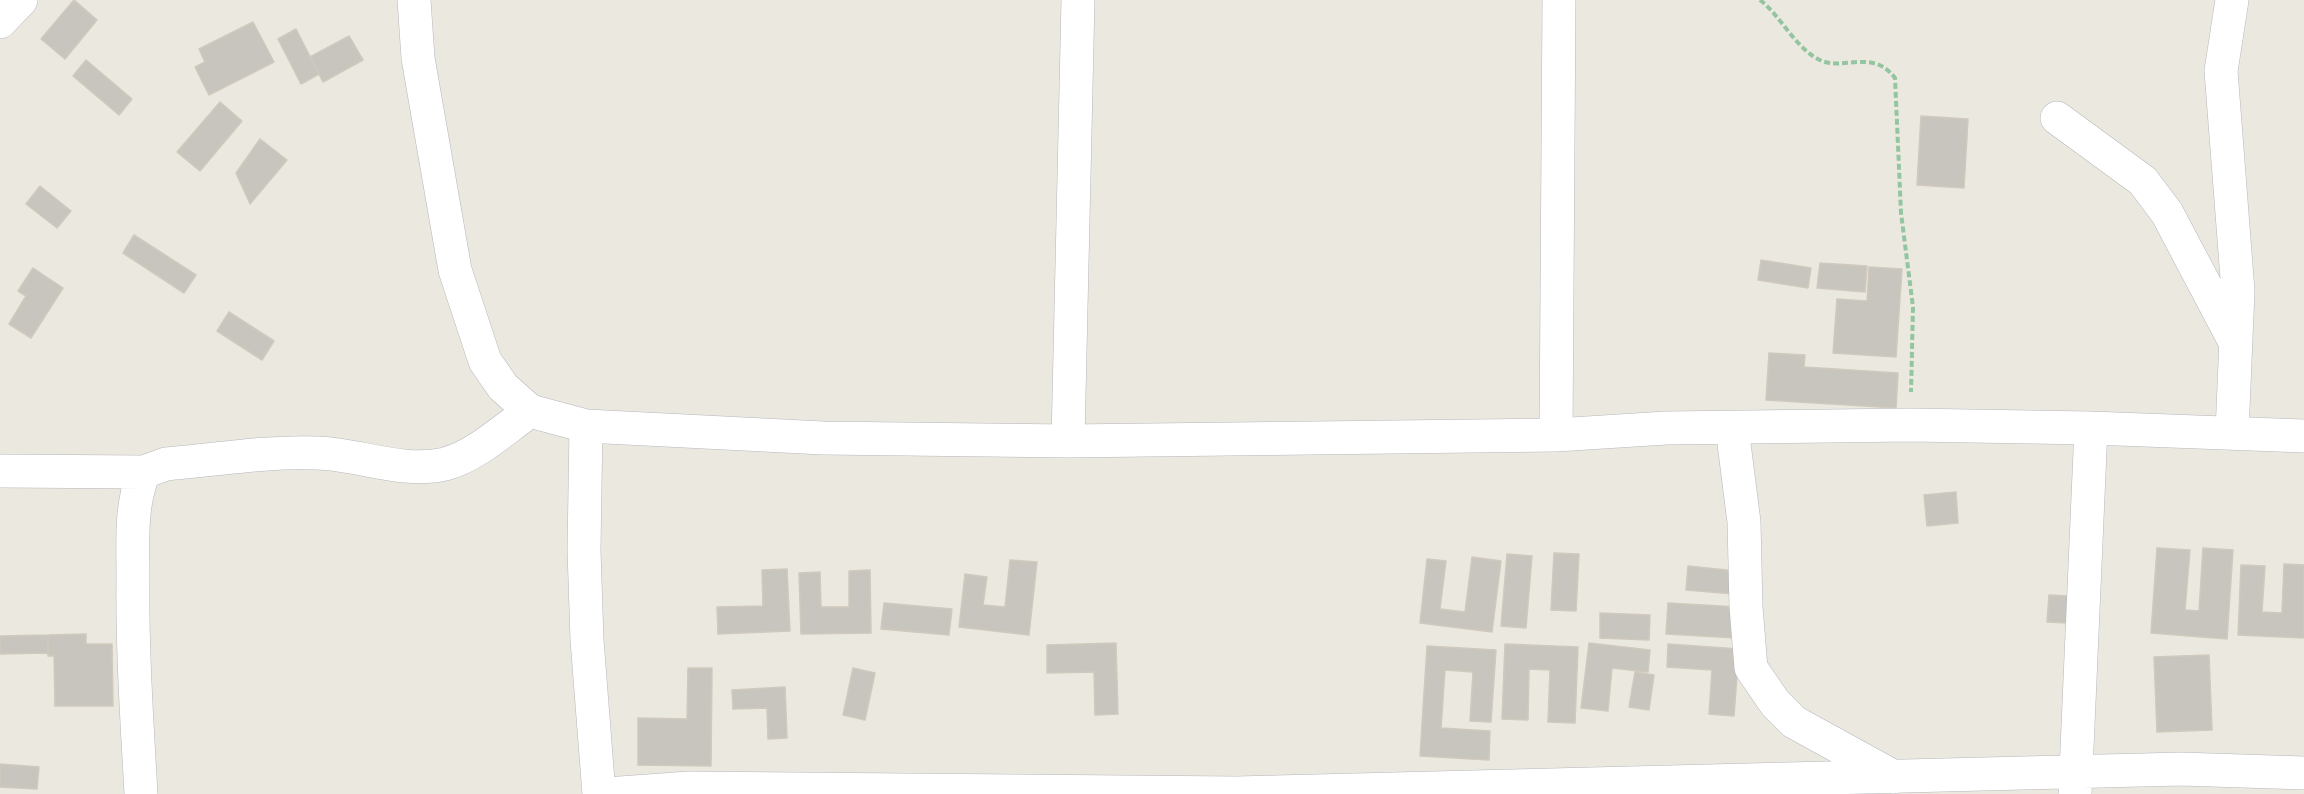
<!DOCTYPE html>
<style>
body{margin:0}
canvas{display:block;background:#ebe8df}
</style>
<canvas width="2304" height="794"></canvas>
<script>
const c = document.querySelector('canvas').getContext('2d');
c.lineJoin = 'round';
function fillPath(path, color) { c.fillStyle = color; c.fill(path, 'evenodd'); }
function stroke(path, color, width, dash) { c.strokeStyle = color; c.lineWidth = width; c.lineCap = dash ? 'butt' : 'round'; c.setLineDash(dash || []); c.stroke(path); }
const building = new Path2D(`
 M74 0 97 20 65 59 41 39Z
 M253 22 274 62 209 95 195 67 205 62 199 49Z
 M296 29 319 74 301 84 278 39Z
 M349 36 363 60 323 82 310 57Z
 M86 60 132 99 119 115 73 76Z
 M220 102 242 121 200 171 177 152Z
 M1921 116 1968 119 1964 188 1917 185Z
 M260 139 287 160 250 204 236 173Z
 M40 186 71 211 57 228 26 204Z
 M134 235 196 275 184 293 123 253Z
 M1761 260 1811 268 1808 288 1758 280Z
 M1820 263 1867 266 1865 292 1817 288Z
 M1869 267 1902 269 1896 357 1833 353 1837 299 1867 301Z
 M33 268 63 288 31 338 9 324 26 296 18 291Z
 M229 312 274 341 262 360 217 331Z
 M1769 353 1805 355 1804 367 1898 373 1896 408 1766 400Z
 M1956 492 1958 523 1927 526 1924 495Z
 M2157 548 2190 550 2185 610 2199 611 2203 548 2233 550 2227 639 2151 633Z
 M1554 553 1579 554 1576 611 1551 610Z
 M1507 554 1532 556 1526 628 1501 626Z
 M1472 557 1501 561 1492 632 1420 623 1427 559 1446 561 1440 609 1465 612Z
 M1010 560 1037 562 1029 635 959 627 965 574 987 577 983 605 1005 607Z
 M2284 564 2304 565V638L2238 635 2241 565 2265 566 2262 612 2282 613Z
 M1688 566 1736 571 1734 594 1686 590Z
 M787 569 790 631 718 634 717 607 763 606 762 570Z
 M870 570 871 633 801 634 799 573 820 572 821 607H849V571Z
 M2049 595 2070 596 2068 623 2047 622Z
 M884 603 952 609 949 635 881 629Z
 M1668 603 1738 607 1737 638 1666 634Z
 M1600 613 1650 615 1649 640 1600 638Z
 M86 634V644H112L113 706H55L54 656H48V635Z
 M48 635V653L0 654V636Z
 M1116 643 1118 714 1095 715 1094 672 1047 673V645Z
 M1589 643 1650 650 1648 672 1612 668 1608 711 1581 708Z
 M1505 644 1578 647 1575 723 1548 722 1550 670 1529 669 1528 720 1502 719Z
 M1668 644 1739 649 1734 716 1709 714 1712 670 1667 667Z
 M1427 646 1496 650 1491 722 1470 721 1473 672 1445 670 1441 728 1490 731 1489 760 1420 756Z
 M2209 655 2212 730 2157 732 2154 657Z
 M688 668H712L711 766 638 765V718L687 719Z
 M853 668 875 673 865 720 843 715Z
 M1635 672 1654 675 1649 710 1629 707Z
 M785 687 787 738 768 739 767 708 733 709 732 690Z
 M0 764 39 767 37 789 0 787Z`);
const path = new Path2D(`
 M1760 0C1782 17 1796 50 1822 61 1845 70 1873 49 1895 78L1901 213 1913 307 1911 392`);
const minor = new Path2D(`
 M414 0 418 58 455 270 485 361 503 387 530 411 586 426 823 438 1068 441 1556 435 1666 428 1911 425 2091 428 2304 436
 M0 22 21 0
 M2057 118 2143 181 2167 213 2234 340
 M586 426 584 550 587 640 599 794
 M1732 428 1744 522 1746 607 1751 668 1775 703 1794 722 1894 777
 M2232 433 2238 291 2221 71 2232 0
 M1556 435 1559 0
 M1068 441 1078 0
 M0 471 144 472
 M141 794C137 722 132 649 133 577 133 541 130 506 144 472L166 464C215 460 267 451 317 453 359 454 402 474 445 464 476 456 504 429 530 411
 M607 794 689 788 1236 793 2181 769 2304 773
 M2075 794 2091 428`);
fillPath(building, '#c8c5be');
stroke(building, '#d0c9bd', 1.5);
stroke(minor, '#b5b7bc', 34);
stroke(path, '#93c5a0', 4, [6, 3]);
stroke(minor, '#fff', 33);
</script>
